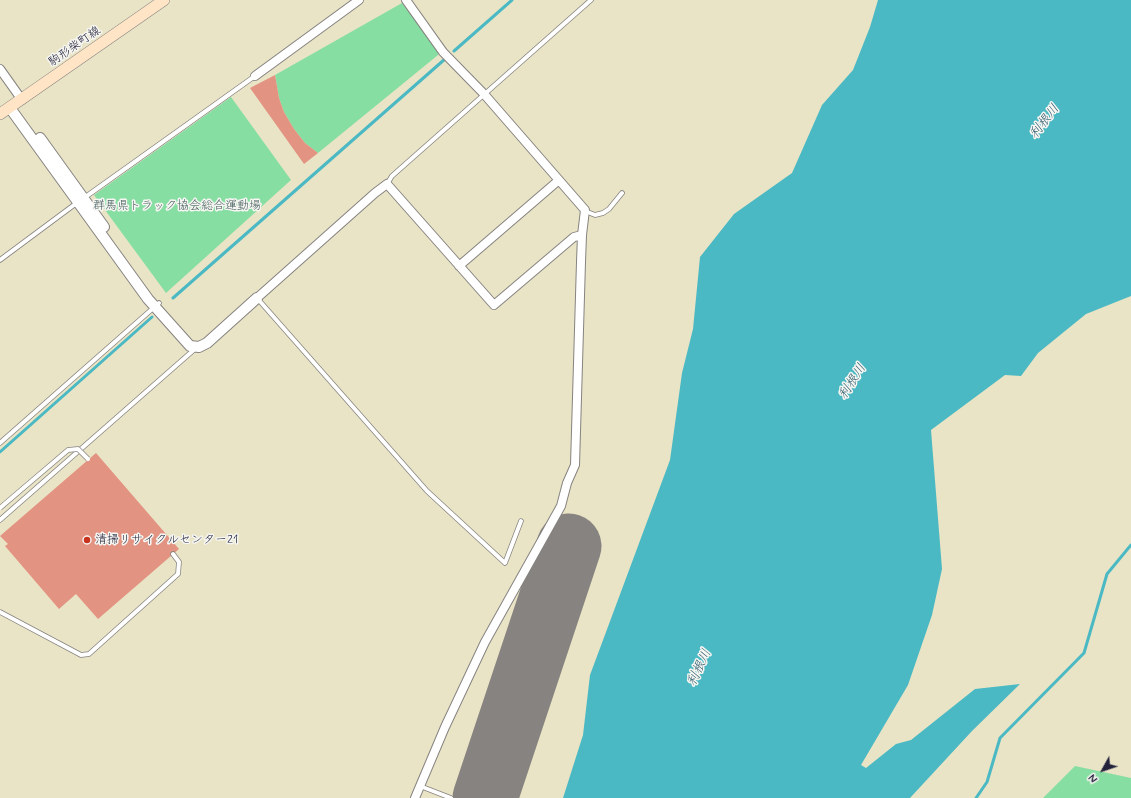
<!DOCTYPE html>
<html>
<head>
<meta charset="utf-8">
<style>
	body { margin:0 }
	#map { position:relative; width:1131px; height:798px; overflow:hidden; background:#e9e4c6; font-family:Mynerve,sans-serif }
	canvas { display:block }
	.north { position:absolute; left:1083px; top:750px; width:40px; height:40px; -webkit-text-stroke:3px #f6f6f2; paint-order:stroke; rotate:230deg; font-size:11px; font-weight:700; line-height:16px; text-align:center; color:#22223b }
	.north::after { content:''; display:block; margin:auto; width:14px; height:18px; background:#22223b; clip-path:polygon(50% 0,100% 100%,50% 72%,0 100%) }
</style>
</head>
<body>
<div id="map">
<canvas width="1131" height="798"></canvas>
<div class="north">N</div>
</div>
<script>
const context = document.querySelector('canvas').getContext('2d');
context.lineJoin = 'round';
function fill(path, color) { context.fillStyle = color; context.fill(path, 'evenodd'); }
const shape = rows => new Path2D(rows.map(r => 'M' + r).join(''));
function strokePath(path, color, width, dash) { context.strokeStyle = color; context.lineWidth = width; context.lineCap = dash ? 'butt' : 'round'; context.setLineDash(dash || []); context.stroke(path); }
function write(font, color, halo, rows, align = 'center') {
  context.font = font + ' Mynerve,"Klee One",sans-serif'; context.lineWidth = 3; context.setLineDash([]); context.textBaseline = 'middle'; context.strokeStyle = halo; context.fillStyle = color; for (const [text, x, y, turn = 0] of rows) {
    context.save(); context.translate(x, y); context.rotate((+turn || 0) * Math.PI / 180); context.textAlign = isNaN(turn) ? turn : align; if (halo) context.strokeText(text, 0, 0); context.fillText(text, 0, 0); context.restore();
  }
}
fill(shape([
	[402,3,438,50,438,55,318,153,305,143,294,129,284,112,279,98,275,75],
	[231,97,291,180,166,293,94,195],
	[1075,766,1131,778,1131,798,1043,798]
]), '#87dea3');
fill(shape([
	[878,0,1131,0,1131,296,1086,314,1038,353,1021,376,1005,375,931,430,942,569,932,615,908,685,861,765,866,768,896,744,911,740,975,689,1020,684,972,731,910,798,563,798,583,735,590,675,670,460,682,373,693,329,700,257,734,214,792,173,822,105,853,70,870,27]
]), '#4bb9c3');
strokePath(shape([
	[454,51,512,0],
	[173,298,445,59],
	[0,452,152,317],
	[976,798,987,782,1000,738,1084,653,1107,574,1131,545]
]), '#4bb9c3', 3);
strokePath(shape([
	[485,798,569,546]
]), '#868380', 65);
fill(shape([
	[275,75,279,98,284,112,294,129,305,143,318,153,304,164,250,88],
	[96,453,179,549,98,619,76,594,59,609,5,546,8,544,0,536]
]), '#e39381');
const service = shape([
	[387,184,392,176,591,0],
	[84,198,255,76],
	[585,211,595,215,603,213,609,209,622,193],
	[0,260,78,202],
	[257,298,427,491,505,563,521,521],
	[0,443,159,303],
	[0,520,196,348],
	[0,612,81,655,89,654,178,574,179,562,173,554],
	[420,786,451,798]
]);
const minor = shape([
	[406,0,443,52,484,94,585,210,582,235,581,262,575,465,567,483,561,506,485,642,445,727,415,798],
	[0,69,22,100],
	[255,76,359,0],
	[459,266,559,180],
	[257,298,375,193,387,184,494,305,574,237,582,235]
]);
const tertiary = shape([
	[10,108,148,299,190,346,199,347,207,343,257,298],
	[40,138,104,227]
]);
const secondary = shape([
	[0,114,164,0]
]);
strokePath(service, '#868380', 5.5);
strokePath(minor, '#868380', 10);
strokePath(tertiary, '#868380', 12);
strokePath(secondary, '#868380', 12);
strokePath(service, '#fff', 4);
strokePath(minor, '#fff', 8);
strokePath(tertiary, '#fff', 10);
strokePath(secondary, '#ffe4c6', 11);
const serviceBridge = shape([
	[0,508,68,450,78,449,88,459]
]);
strokePath(serviceBridge, '#868380', 5.5, []);
strokePath(serviceBridge, '#fff', 4);
for (const [x, y, r, color] of [
	[87,540,4,"#c8321e"]
]) { const dot = new Path2D(); dot.arc(x, y, r, 0, 2 * Math.PI); context.fillStyle = color; context.fill(dot); strokePath(dot, '#f6f6f2', 1.5); }
write('12px', '#22223b', '#f6f6f2', [
	["駒形柴町線",75,47,-35]
]);
write('12px', '#405a5a', '#f6f6f2', [
	["群馬県トラック協会総合運動場",177,206]
]);
write('12px', '#22223b', '#f6f6f2', [
	["清掃リサイクルセンター21",95,540]
], 'left');
write('italic 13px', '#325e71', '#f6f6f2', [
	["利根川",1045,122,-52],
	["利根川",853,382,-57],
	["利根川",700,668,-65]
]);
</script>
</body>
</html>
